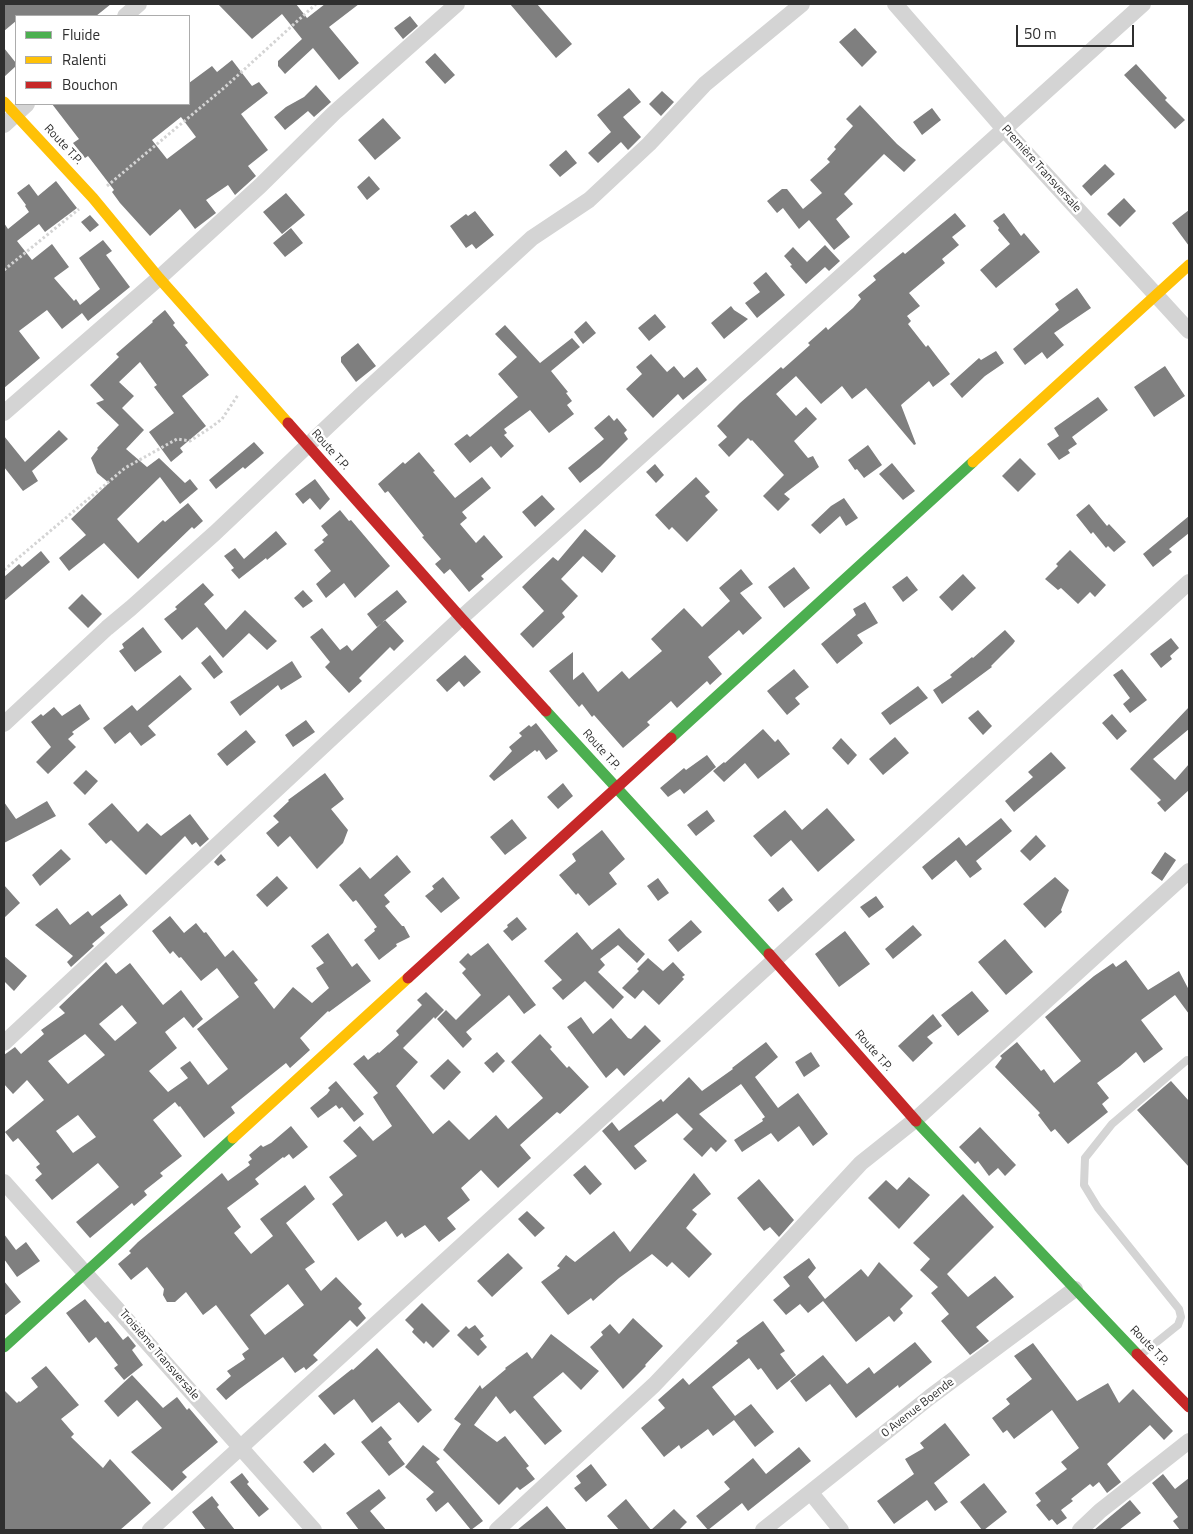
<!DOCTYPE html>
<html>
<head>
<meta charset="utf-8">
<style>
	body { margin:0 }
	#map { position:relative; width:1193px; height:1534px; overflow:hidden; background:#fff; font-family:"Titillium Web",sans-serif }
	canvas { display:block }
	.frame { position:absolute; inset:0; border:5px solid #2f2f2f; pointer-events:none }
	.legend { position:absolute; left:15px; top:15px; width:175px; height:90px; box-sizing:border-box; background:#fff; border:1px solid #acacac; margin:0; padding:6px 9px; list-style:none; font-size:15px; color:#2f2f2f }
	.legend li { display:flex; align-items:center; gap:10px; height:25px }
	.legend b { width:25px; border:1px solid #acacac }
	.scale { position:absolute; left:1016px; top:25px; width:118px; height:22px; box-sizing:border-box; border:2px solid #2f2f2f; border-top:0; padding-left:6px; font-size:15px; line-height:18px; white-space:nowrap; color:#2f2f2f; -webkit-text-stroke:4px #fff; paint-order:stroke }
</style>
</head>
<body>
<div id="map">
<canvas width="1193" height="1534"></canvas>
<div class="frame"></div>
<ul class="legend">
<li><b style="height:6px;background:#4caf50"></b>Fluide</li>
<li><b style="height:6px;background:#ffc107"></b>Ralenti</li>
<li><b style="height:6px;background:#c62828"></b>Bouchon</li>
</ul>
<div class="scale">50 m</div>
</div>
<script>
const context = document.querySelector('canvas').getContext('2d');
context.lineJoin = 'round';
function fill(path, color) { context.fillStyle = color; context.fill(path, 'evenodd'); }
const shape = rows => new Path2D(rows.map(r => 'M' + r).join(''));
function strokePath(path, color, width, dash) { context.strokeStyle = color; context.lineWidth = width; context.lineCap = dash ? 'butt' : 'round'; context.setLineDash(dash || []); context.stroke(path); }
function write(font, color, halo, rows, align = 'center') {
  context.font = font + ' "Titillium Web",sans-serif'; context.lineWidth = 5; context.setLineDash([]); context.textBaseline = 'middle'; context.strokeStyle = halo; context.fillStyle = color; for (const [text, x, y, turn = 0] of rows) {
    context.save(); context.translate(x, y); context.rotate((+turn || 0) * Math.PI / 180); context.textAlign = isNaN(turn) ? turn : align; if (halo) context.strokeText(text, 0, 0); context.fillText(text, 0, 0); context.restore();
  }
}
fill(shape([
	[4,4,111,4,96,16,16,16,16,21,4,31],
	[218,4,296,4,307,18,325,4,359,4,329,27,359,63,339,80,313,48,285,74,278,66,278,61,302,39,282,14,252,39],
	[510,4,537,4,572,44,556,58],
	[410,16,418,26,403,39,394,28],
	[855,28,877,52,862,67,839,42],
	[4,48,16,63,16,66,4,77],
	[435,53,455,75,445,84,425,62],
	[232,60,252,86,259,82,268,93,241,114,268,150,248,166,256,176,235,195,228,185,206,200,216,213,195,229,180,209,150,236,120,203,112,192,114,190,88,156,85,158,73,143,79,139,52,104,189,104,189,83,212,66,217,72],
	[181,117,196,137,167,159,152,140],
	[1136,64,1167,98,1165,100,1185,120,1175,129,1124,75],
	[316,85,331,102,314,117,308,111,285,130,274,117,286,107,304,97],
	[629,88,641,102,623,117,641,137,628,150,621,142,598,163,588,153,611,132,597,115],
	[662,91,674,102,661,116,649,104],
	[860,105,897,144,916,160,904,172,884,154,844,194,853,204,836,219,850,237,834,250,809,220,799,229,783,208,777,213,767,201,782,189,787,189,803,209,822,193,810,180,830,162,827,159,836,149,834,147,853,126,846,119],
	[932,108,941,120,922,135,913,122],
	[383,118,401,138,375,160,358,140],
	[566,150,577,163,560,177,549,165],
	[1105,164,1115,174,1091,196,1082,186],
	[369,176,380,189,367,200,357,187],
	[56,181,77,208,45,232,39,224,17,241,32,260,52,244,69,267,54,278,74,301,76,299,80,305,100,289,79,258,103,240,112,251,106,255,130,287,88,321,82,313,62,329,47,310,19,331,40,358,4,388,4,223,8,229,29,212,25,206,26,205,17,193,29,184,38,196],
	[286,193,305,215,282,234,263,212],
	[1124,198,1136,211,1120,227,1107,214],
	[1189,210,1189,246,1172,223],
	[475,211,494,235,476,249,472,244,466,248,450,226,466,214,468,216],
	[955,213,966,226,952,237,959,245,942,259,945,263,909,293,920,306,907,316,911,321,908,324,926,347,928,345,950,374,933,387,929,381,901,405,916,444,914,445,866,388,852,399,842,386,821,404,796,376,776,394,796,416,806,407,817,419,794,441,808,458,813,456,819,467,784,494,790,499,778,511,763,496,784,475,752,440,751,441,748,438,729,457,718,445,727,437,717,426,740,403,781,367,783,369,810,345,808,343,826,327,828,330,853,308,861,299,858,295,876,280,873,276,903,252,905,254],
	[1004,213,1021,236,1024,233,1040,252,996,288,980,270,1010,244,998,230,999,228,993,221],
	[90,215,99,225,90,232,81,222],
	[291,228,303,243,285,257,273,243],
	[825,245,840,261,829,271,825,267,806,284,790,266,792,265,784,256,793,247,807,262],
	[766,272,785,295,757,318,745,303,760,292,753,283],
	[1077,288,1091,308,1054,333,1064,345,1047,359,1042,352,1025,365,1013,349,1059,310,1055,304],
	[731,306,734,310,748,319,724,339,711,323],
	[165,310,175,323,173,325,188,343,185,345,209,375,182,396,206,426,180,448,183,452,171,462,149,432,174,413,154,387,157,385,140,362,119,382,134,396,122,408,144,430,126,449,147,467,159,458,185,483,190,479,198,489,180,504,160,477,117,519,138,543,163,520,165,522,188,503,203,521,194,529,192,527,138,579,104,543,69,571,59,558,86,535,71,519,109,483,97,473,91,458,98,449,97,448,119,425,96,403,104,400,90,385,119,357,116,354,153,322,152,321],
	[655,314,666,327,649,341,638,328],
	[586,321,596,333,583,344,574,332],
	[505,325,540,363,572,338,580,347,551,371,568,392,566,393,572,401,567,405,574,414,549,433,530,410,504,429,507,433,504,435,514,446,501,458,491,446,470,463,454,444,467,434,470,437,518,397,498,374,517,357,495,334],
	[358,343,376,366,356,382,341,362,341,357],
	[996,351,1004,363,985,376,962,398,950,384,979,358,981,360],
	[651,354,667,372,674,366,684,378,697,367,707,380,683,400,678,394,653,418,626,389,642,374,636,367],
	[1165,366,1185,396,1154,417,1134,387],
	[1098,397,1108,410,1072,437,1077,444,1068,450,1070,453,1059,460,1047,444,1059,436,1054,428],
	[609,415,614,421,617,418,627,430,624,433,628,439,600,467,580,483,568,468,604,439,594,428],
	[59,430,68,439,32,471,38,481,23,491,4,467,4,436,25,462],
	[254,442,264,453,245,469,243,467,216,489,209,480],
	[868,445,882,465,864,478,857,469,855,470,848,460],
	[419,452,435,471,433,472,455,498,482,477,491,488,462,512,467,518,460,524,476,543,484,535,503,557,481,576,484,579,469,592,450,569,444,574,435,564,441,559,422,537,424,536,388,491,385,493,378,484,403,462,405,464],
	[1020,458,1036,474,1018,492,1002,476],
	[892,463,915,491,903,500,879,474],
	[655,464,664,475,656,483,646,472],
	[696,477,710,492,705,496,718,510,687,542,672,527,669,530,655,515],
	[315,479,330,499,320,510,310,498,303,504,295,494],
	[542,495,555,509,535,527,522,512],
	[844,498,858,518,846,526,840,516,820,534,811,525,831,506],
	[1089,504,1107,526,1109,524,1126,542,1114,552,1108,546,1106,548,1093,532,1091,534,1076,515],
	[340,510,349,521,351,520,390,566,355,598,344,583,326,598,316,584,331,571,314,550,324,542,322,540,328,535,321,526],
	[1189,516,1189,533,1169,549,1172,552,1153,567,1143,554],
	[585,529,616,556,602,573,583,556,561,579,578,596,562,613,565,617,533,648,520,634,544,611,522,587,553,557,558,561],
	[276,531,287,544,267,560,266,558,239,579,231,570,234,568,224,556,235,548,244,559],
	[1070,550,1106,585,1095,597,1090,592,1078,604,1061,588,1058,590,1045,579,1058,566,1056,564],
	[41,551,50,562,4,601,4,577,19,564,22,567],
	[794,567,810,588,784,608,768,587],
	[741,569,753,584,740,593,762,618,743,635,739,630,708,657,722,674,710,685,707,681,677,708,671,701,647,722,650,725,623,748,594,715,592,717,582,704,579,707,549,671,573,652,573,680,583,672,598,692,622,671,629,679,662,651,651,639,684,608,702,627,730,601,719,588],
	[963,574,976,588,952,611,939,597],
	[907,576,918,590,903,602,892,587],
	[203,583,214,595,204,604,226,630,245,610,277,641,267,650,249,633,223,658,197,627,182,640,164,619,177,609,175,607],
	[303,590,313,601,303,608,294,598],
	[397,590,407,602,377,627,367,614],
	[82,594,102,614,88,628,68,608],
	[865,602,878,623,857,635,863,643,837,664,821,644,856,615,853,609],
	[385,620,404,641,394,651,390,647,359,678,362,681,349,693,325,667,330,662,310,637,322,628,340,650,347,645,352,651],
	[143,627,162,652,135,672,119,651,124,648,122,644],
	[1005,630,1015,641,1013,644,991,666,992,667,942,704,933,690,952,677,950,675,972,657,973,658],
	[1171,638,1179,648,1170,656,1172,659,1161,668,1150,654],
	[210,655,223,672,214,679,201,663],
	[465,655,481,672,464,687,459,681,447,692,436,680],
	[292,661,302,677,281,690,278,685,240,716,230,702],
	[794,669,809,687,795,698,800,704,787,715,767,691],
	[1122,669,1147,700,1130,713,1123,704,1130,698,1113,675],
	[180,675,192,689,148,726,156,735,141,746,130,732,115,744,103,728,132,705,137,711],
	[918,686,928,698,890,725,881,713],
	[80,704,90,719,72,732,74,734,68,739,76,747,48,774,36,762,51,747,31,722,41,714,43,716,54,707,62,716],
	[1189,707,1189,729,1153,759,1175,780,1189,764,1189,790,1165,812,1157,803,1161,800,1130,769],
	[978,710,992,726,983,735,968,718],
	[1112,714,1127,731,1117,740,1102,723],
	[306,720,315,732,293,747,285,735],
	[536,723,558,751,546,760,539,750,537,752,535,750,494,781,489,776,512,751,509,747,522,736,519,733,529,725,531,727],
	[763,729,775,742,778,739,790,754,758,779,745,763,724,782,713,771,724,762,725,763],
	[246,730,256,742,227,766,217,754],
	[895,737,909,753,883,775,869,759],
	[841,738,857,755,848,765,832,748],
	[1051,752,1066,768,1014,812,1005,801,1033,777,1028,772],
	[707,755,716,767,684,794,680,789,668,797,660,788,684,768,686,770],
	[86,770,98,781,85,795,73,783],
	[325,773,344,799,331,809,348,830,343,843,317,869,290,836,278,847,266,833,279,822,273,816,289,801,288,800],
	[563,783,573,796,558,809,547,797],
	[47,801,56,816,4,843,4,802,16,819],
	[112,803,138,832,147,823,161,836,190,814,209,839,200,847,196,842,192,845,185,836,146,875,111,840,106,844,88,824],
	[827,808,855,840,818,872,791,840,771,857,753,836,785,810,802,830],
	[707,810,715,821,696,836,687,825],
	[1001,818,1012,831,976,861,982,869,970,878,956,860,932,880,922,867,959,837,966,846],
	[512,819,527,838,505,855,490,837],
	[602,830,625,859,609,873,617,884,589,906,578,893,576,895,559,875,576,861,572,854],
	[1036,835,1046,846,1030,861,1020,851],
	[61,849,71,859,40,886,32,875],
	[1165,852,1176,860,1162,881,1151,873],
	[221,854,226,860,218,866,214,862],
	[397,855,411,872,384,895,390,902,385,906,402,926,404,926,410,937,396,944,397,946,379,960,364,940,375,931,374,929,377,927,356,900,353,902,339,885,360,867,370,879],
	[277,876,288,888,267,907,256,895],
	[443,877,460,898,441,913,425,896,434,889,432,886],
	[1055,877,1069,890,1061,910,1062,912,1045,928,1023,904],
	[658,878,669,893,658,901,647,886],
	[4,885,20,903,4,918],
	[783,887,793,900,778,912,768,900],
	[120,894,128,905,100,927,105,933,92,944,94,946,71,967,67,962,73,956,35,925,57,908,70,925,88,911,92,916],
	[876,896,884,907,869,918,860,907],
	[170,916,184,933,196,923,204,933,206,932,225,957,233,950,258,980,254,983,274,1009,293,987,312,1003,329,988,316,968,324,963,311,946,328,933,352,967,357,963,371,981,329,1012,328,1011,300,1038,310,1050,290,1068,286,1063,231,1107,235,1113,204,1138,180,1106,179,1107,175,1102,153,1120,182,1156,160,1173,163,1176,144,1191,147,1195,134,1206,132,1203,90,1238,76,1222,119,1187,98,1163,52,1200,35,1180,42,1174,36,1167,40,1164,18,1138,13,1142,5,1132,44,1100,27,1080,13,1094,4,1084,4,1055,15,1047,21,1054,44,1034,41,1030,65,1013,59,1007,106,962,116,974,130,963,163,1005,181,990,203,1019,193,1028,184,1017,165,1032,177,1048,149,1071,168,1092,188,1078,180,1068,190,1061,208,1085,228,1069,197,1029,239,997,217,968,201,981,181,957,179,958,173,951,170,954,152,931],
	[122,1005,137,1023,115,1041,99,1024],
	[85,1034,105,1055,68,1084,48,1061],
	[78,1115,96,1137,73,1153,56,1131],
	[517,917,527,929,512,941,503,931,508,927,507,925],
	[691,920,702,932,678,952,668,940],
	[913,925,922,935,893,959,885,949],
	[619,928,626,936,645,954,637,963,618,945,600,959,605,965,598,972,624,997,613,1009,585,981,563,1000,552,988,562,980,544,961,577,932,592,950],
	[845,931,870,964,839,987,815,954],
	[1005,939,1033,972,1006,995,978,962],
	[488,943,536,1005,524,1014,509,995,466,1032,472,1039,463,1048,437,1019,446,1010,456,1020,481,995,462,973,466,969,459,962,468,953,471,956],
	[4,956,27,976,14,991,4,981],
	[648,958,663,971,673,962,685,975,682,977,684,979,659,1005,643,990,635,999,622,988,639,971,637,969],
	[1126,960,1148,990,1179,971,1189,990,1189,1014,1175,995,1141,1020,1163,1049,1144,1063,1136,1052,1120,1066,1097,1083,1109,1098,1102,1104,1108,1112,1068,1144,1055,1129,1051,1132,1038,1115,1040,1113,995,1067,1002,1058,1000,1056,1017,1042,1041,1071,1044,1069,1054,1083,1081,1061,1045,1017,1094,976,1113,963,1116,967],
	[972,991,989,1011,958,1036,941,1015],
	[426,992,444,1010,435,1019,434,1017,403,1048,418,1062,396,1086,433,1134,449,1120,469,1140,496,1115,508,1129,543,1098,511,1062,540,1034,552,1047,550,1049,567,1068,569,1066,589,1087,560,1114,557,1112,520,1145,531,1158,498,1188,481,1170,461,1188,470,1200,447,1218,456,1229,439,1242,425,1225,405,1238,402,1233,397,1237,386,1221,358,1241,332,1204,343,1195,329,1177,357,1156,343,1141,360,1126,373,1141,392,1126,373,1097,378,1093,353,1064,364,1055,368,1060,378,1052,379,1053,399,1035,396,1031,422,1005,417,1000],
	[933,1014,942,1026,927,1037,933,1043,913,1062,898,1046],
	[581,1017,593,1034,611,1018,628,1038,631,1039,645,1025,661,1041,624,1076,617,1068,606,1078,567,1027],
	[766,1042,778,1057,755,1077,778,1108,798,1093,828,1134,813,1146,799,1126,778,1142,771,1133,742,1152,734,1140,763,1121,762,1119,765,1117,741,1084,699,1114,727,1141,716,1152,711,1147,702,1157,683,1139,693,1129,677,1113,634,1146,647,1161,635,1170,602,1131,612,1122,619,1131,661,1099,663,1102,689,1077,702,1091,733,1069,732,1068],
	[497,1052,505,1061,493,1073,484,1063],
	[811,1052,820,1066,804,1077,795,1062],
	[448,1059,461,1072,444,1090,430,1076],
	[336,1081,364,1114,354,1122,342,1107,339,1109,336,1105,318,1118,310,1108,327,1094,330,1090,328,1088],
	[1171,1081,1189,1101,1189,1167,1137,1110],
	[291,1126,308,1147,293,1159,289,1154,284,1158,283,1157,255,1179,259,1184,227,1208,241,1227,234,1233,251,1254,273,1236,260,1219,305,1185,315,1199,286,1223,315,1262,305,1269,321,1291,336,1277,362,1304,358,1308,366,1318,357,1327,350,1320,313,1355,318,1360,306,1370,304,1367,295,1373,283,1357,238,1390,226,1400,216,1389,231,1376,227,1371,245,1359,242,1354,249,1349,216,1305,203,1315,186,1292,175,1302,167,1302,163,1295,164,1289,147,1267,131,1280,118,1264,131,1253,129,1251,138,1242,222,1173,228,1181,250,1165,248,1162,252,1159,249,1155,261,1145,263,1147,271,1143],
	[288,1284,304,1305,265,1335,250,1315],
	[980,1127,1016,1165,1005,1176,998,1168,989,1176,978,1161,975,1164,959,1147],
	[585,1165,602,1184,590,1195,573,1175],
	[694,1173,711,1194,692,1210,697,1214,686,1228,712,1254,689,1278,672,1262,667,1267,652,1254,619,1278,593,1301,591,1298,568,1315,541,1282,560,1268,557,1266,566,1255,575,1262,614,1231,630,1252],
	[909,1177,930,1195,899,1229,868,1198,886,1180,897,1190],
	[759,1179,794,1220,779,1237,770,1227,764,1231,737,1198],
	[963,1194,994,1227,947,1274,968,1297,995,1276,1014,1297,976,1327,989,1341,970,1355,941,1321,949,1314,931,1293,938,1287,920,1270,930,1259,913,1243],
	[527,1211,545,1228,535,1237,518,1219],
	[4,1234,16,1250,26,1242,40,1261,17,1277,4,1259],
	[508,1253,523,1268,492,1297,477,1281],
	[809,1258,816,1268,808,1277,825,1299,861,1269,868,1277,879,1262,913,1296,900,1309,903,1313,894,1322,889,1316,856,1342,823,1301,808,1313,800,1304,786,1315,773,1300,790,1286,783,1277],
	[4,1281,21,1302,4,1316],
	[85,1299,105,1323,108,1321,123,1340,128,1336,136,1346,132,1350,143,1365,124,1380,114,1368,118,1365,96,1337,89,1343,66,1313],
	[422,1303,450,1331,433,1348,426,1341,424,1344,412,1332,414,1329,405,1320],
	[633,1318,663,1346,645,1365,646,1366,623,1389,590,1347,603,1335,601,1332,610,1324,619,1334],
	[763,1321,785,1351,780,1354,796,1375,777,1390,761,1368,758,1370,749,1358,712,1387,735,1416,751,1404,774,1432,755,1447,734,1420,713,1436,708,1429,681,1449,679,1445,664,1457,641,1428,665,1408,658,1400,683,1378,689,1385,738,1343,736,1341],
	[475,1325,484,1336,480,1339,487,1347,478,1356,457,1335,466,1326,469,1329],
	[551,1334,599,1371,581,1390,563,1372,533,1397,562,1431,545,1445,515,1410,510,1414,496,1396,474,1425,497,1442,505,1436,529,1466,526,1468,535,1479,520,1490,517,1487,499,1505,443,1450,461,1424,454,1419,480,1385,482,1389,506,1369,505,1368,527,1352,532,1359],
	[915,1342,932,1362,899,1388,898,1385,856,1418,830,1384,806,1402,790,1381,823,1355,847,1384,869,1367,874,1374],
	[1033,1343,1077,1401,1108,1383,1119,1403,1133,1389,1173,1431,1164,1440,1150,1425,1107,1464,1121,1482,1107,1493,1099,1482,1093,1487,1090,1484,1071,1499,1073,1501,1061,1510,1067,1518,1057,1525,1052,1519,1049,1521,1036,1505,1041,1501,1035,1493,1067,1469,1061,1462,1079,1448,1052,1410,1014,1439,1007,1430,1003,1433,992,1418,1010,1404,1006,1399,1032,1379,1014,1356],
	[377,1348,432,1410,418,1423,399,1402,372,1423,354,1399,334,1415,318,1396,352,1369,353,1370],
	[46,1366,79,1405,61,1419,74,1434,71,1437,103,1468,110,1459,151,1503,120,1530,4,1530,4,1390,17,1403,19,1401,20,1402,38,1387,31,1378],
	[132,1375,163,1408,177,1397,187,1410,189,1408,218,1442,182,1472,187,1477,172,1491,131,1452,162,1428,137,1400,118,1417,104,1401],
	[945,1423,970,1455,934,1483,948,1502,935,1511,927,1500,894,1524,877,1501,914,1474,905,1459,924,1448,920,1443],
	[381,1426,392,1439,388,1442,405,1464,389,1476,361,1442],
	[325,1443,335,1454,313,1473,303,1462],
	[423,1445,440,1459,436,1462,483,1521,471,1530,448,1502,436,1512,426,1499,434,1492,405,1467],
	[799,1447,811,1461,748,1511,742,1503,708,1530,696,1516,730,1489,724,1482,753,1458,766,1474],
	[591,1464,607,1485,586,1502,574,1488,581,1483,576,1476],
	[242,1473,249,1482,247,1484,269,1509,259,1517,230,1482],
	[1163,1474,1175,1489,1189,1478,1189,1530,1180,1530,1173,1521,1178,1517,1152,1483],
	[984,1483,1007,1512,984,1530,982,1530,960,1502],
	[379,1489,386,1498,370,1511,386,1530,359,1530,346,1513],
	[212,1496,219,1505,217,1507,235,1530,206,1530,192,1512],
	[626,1499,651,1530,674,1509,687,1522,679,1530,619,1530,607,1516],
	[1130,1500,1141,1513,1119,1530,1094,1530],
	[547,1506,567,1530,517,1530]
]), '#7f7f7f');
strokePath(shape([
	[107,186,225,87,316,4],
	[4,270,79,209],
	[4,570,125,468,177,439,190,441,210,428,222,419,238,395]
]), '#d4d4d4', 3, [2.5, 2.5]);
strokePath(shape([
	[1142,1354,1178,1325,1181,1317,1179,1309,1098,1208,1084,1185,1085,1158,1112,1124,1187,1060,1189,1061]
]), '#d4d4d4', 8);
strokePath(shape([
	[895,4,1004,129,1189,331],
	[125,16,139,4],
	[4,125,27,104],
	[4,413,159,278,260,186,334,113,457,4],
	[4,724,107,628,131,608,215,533,361,395,532,238,589,200,649,144,705,84,802,4],
	[4,1043,461,618,1143,4],
	[4,1182,314,1530],
	[811,1493,841,1530],
	[150,1530,1189,582],
	[497,1530,654,1385,714,1322,861,1163,915,1120,1189,871],
	[763,1530,930,1397,1075,1289],
	[1080,1530,1100,1511,1189,1441]
]), '#d4d4d4', 16);
strokePath(shape([
	[546,711,769,954],
	[671,738,973,462],
	[916,1121,1137,1354],
	[4,1347,233,1138]
]), '#4caf50', 11);
strokePath(shape([
	[4,102,93,198,159,278,288,423],
	[973,462,1189,265],
	[233,1138,408,978]
]), '#ffc107', 11);
strokePath(shape([
	[288,423,461,618,546,711],
	[769,954,916,1121],
	[408,978,671,738],
	[1137,1354,1189,1407]
]), '#c62828', 11);
write('12px', '#2f2f2f', '#fff', [
	["Route T.P.",63,145,47],
	["Première Transversale",1041,169,48],
	["Route T.P.",330,450,48],
	["Route T.P.",601,750,48],
	["Route T.P.",873,1051,49],
	["Route T.P.",1149,1346,46],
	["Troisième Transversale",159,1355,49],
	["0 Avenue Boende",918,1408,-38]
]);
</script>
</body>
</html>
